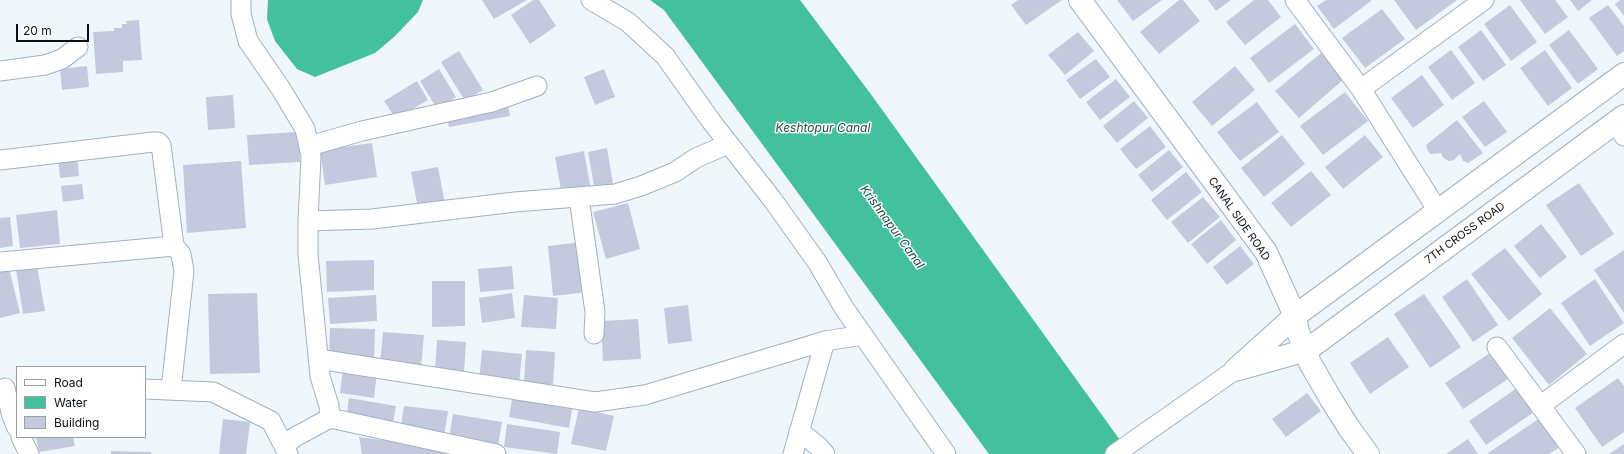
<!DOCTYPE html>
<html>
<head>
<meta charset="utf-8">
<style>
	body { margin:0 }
	#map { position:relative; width:1624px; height:454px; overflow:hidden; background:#eff7fd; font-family:Inter,sans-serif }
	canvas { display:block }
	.legend { position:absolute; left:16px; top:366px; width:130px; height:72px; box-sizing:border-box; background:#fff; border:1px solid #9d9fa1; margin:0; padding:5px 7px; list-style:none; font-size:12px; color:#0a1015 }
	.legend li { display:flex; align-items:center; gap:8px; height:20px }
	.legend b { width:20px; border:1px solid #9d9fa1 }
	.scale { position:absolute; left:16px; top:24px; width:73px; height:18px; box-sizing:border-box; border:2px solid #0a1015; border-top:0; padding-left:5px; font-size:12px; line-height:14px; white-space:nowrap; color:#0a1015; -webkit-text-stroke:3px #fff; paint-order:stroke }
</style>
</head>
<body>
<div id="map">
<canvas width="1624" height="454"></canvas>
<ul class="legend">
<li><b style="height:5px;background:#fff"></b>Road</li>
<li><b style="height:11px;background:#43c09e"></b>Water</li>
<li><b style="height:11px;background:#c4c9de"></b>Building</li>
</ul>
<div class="scale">20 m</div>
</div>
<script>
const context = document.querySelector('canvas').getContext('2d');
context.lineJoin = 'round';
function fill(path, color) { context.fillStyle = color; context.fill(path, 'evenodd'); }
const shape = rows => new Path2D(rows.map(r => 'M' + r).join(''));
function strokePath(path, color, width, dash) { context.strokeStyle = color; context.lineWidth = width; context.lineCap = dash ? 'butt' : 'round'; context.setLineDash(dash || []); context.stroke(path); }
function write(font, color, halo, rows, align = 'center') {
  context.font = font + ' Inter,sans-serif'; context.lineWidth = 3; context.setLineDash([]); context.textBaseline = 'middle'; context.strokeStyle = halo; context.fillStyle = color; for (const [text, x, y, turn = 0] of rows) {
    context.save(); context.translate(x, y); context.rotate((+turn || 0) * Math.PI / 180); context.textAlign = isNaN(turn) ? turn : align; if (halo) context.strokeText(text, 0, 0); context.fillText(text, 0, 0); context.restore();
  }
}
fill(shape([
	[268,0,423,0,418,12,394,37,375,53,315,77,297,69,275,41,267,19],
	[650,0,800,0,870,93,1130,454,989,454,664,10]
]), '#43c09e');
fill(shape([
	[482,0,527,0,494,19],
	[533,0,539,0,556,26,530,44,511,15],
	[1018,0,1062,0,1026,25,1011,5],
	[1117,0,1162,0,1133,21],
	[1179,0,1183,0,1200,21,1159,54,1140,32],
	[1208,0,1231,0,1216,11],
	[1254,0,1268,0,1281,17,1245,45,1226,22],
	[1326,0,1371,0,1371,1,1334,29,1317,6],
	[1394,0,1457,0,1416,30],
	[1520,0,1555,0,1568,17,1545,34],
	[1570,0,1592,0,1578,11],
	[1620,0,1624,0,1624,16,1615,4],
	[1510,5,1537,42,1511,61,1484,24],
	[1608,5,1624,26,1624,51,1617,56,1589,18],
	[1382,9,1405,39,1365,68,1342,38],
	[139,20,142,60,123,61,123,72,96,74,93,32,114,31,114,28,122,28,122,24,127,24,126,21],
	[1295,24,1314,49,1269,83,1250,58],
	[1481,30,1506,65,1483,81,1458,47],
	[1569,30,1598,69,1578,84,1549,45],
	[1078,32,1094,51,1065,75,1048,55],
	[1451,50,1475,83,1452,100,1428,67],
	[1545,50,1572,88,1548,106,1520,68],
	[459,51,483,90,465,101,441,62],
	[1321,53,1344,79,1299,118,1275,91],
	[1096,59,1110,77,1080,99,1066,80],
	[87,66,89,87,62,90,60,69],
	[1235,66,1255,90,1212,126,1192,102],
	[439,69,456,97,437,109,420,81],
	[604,69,615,97,595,105,584,77],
	[1422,75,1444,105,1413,128,1391,98],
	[1116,79,1130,97,1100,120,1086,102],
	[417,81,428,100,396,119,384,101],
	[1345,92,1368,121,1323,155,1300,126],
	[233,95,235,128,208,130,206,97],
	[507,101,510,116,449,127,446,112],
	[1134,101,1148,118,1117,143,1103,126],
	[1484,101,1507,132,1485,147,1462,117],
	[1257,102,1279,132,1240,161,1217,132],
	[1457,120,1483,153,1468,163,1463,161,1460,154,1454,160,1449,161,1443,158,1441,153,1430,154,1427,149,1426,145],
	[1150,126,1166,147,1136,169,1120,149],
	[299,132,300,162,249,165,247,135],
	[1282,135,1305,164,1264,197,1241,168],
	[1365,135,1383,157,1343,189,1325,167],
	[372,143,377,177,325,185,320,150],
	[607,148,614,189,595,192,588,152],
	[1169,150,1183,167,1152,192,1138,175],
	[584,151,591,190,562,195,555,157],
	[77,154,79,176,60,178,58,157],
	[241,161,246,228,187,233,183,165],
	[438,167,445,204,418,208,411,172],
	[1311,171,1331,195,1291,227,1271,203],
	[1186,172,1202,192,1167,220,1151,200],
	[1579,183,1614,234,1581,256,1546,205],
	[82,184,84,199,63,202,61,186],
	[1203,197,1220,217,1188,243,1171,222],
	[628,203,640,249,606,259,593,212],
	[57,210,60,244,20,248,16,215],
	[10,217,13,246,0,248,0,218],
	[1221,220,1236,240,1207,264,1191,244],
	[1541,224,1567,257,1540,278,1514,246],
	[583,242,588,292,553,296,548,246],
	[1240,246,1254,264,1227,285,1213,267],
	[1505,248,1542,294,1509,321,1471,274],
	[1624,250,1624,313,1594,270],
	[36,260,45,311,23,314,15,263],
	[374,260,374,290,327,292,326,261],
	[8,264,20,313,0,318,0,266],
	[512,266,514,289,480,292,478,269],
	[1467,279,1498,325,1473,342,1442,297],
	[1595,279,1624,323,1590,346,1561,303],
	[432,281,465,281,465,326,432,327],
	[257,293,260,373,210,374,208,294],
	[512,293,515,318,482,323,479,298],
	[1424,294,1461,347,1430,368,1394,314],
	[376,295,377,321,330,324,328,298],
	[524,295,558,298,556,329,521,327],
	[688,305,692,341,668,344,664,308],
	[1550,308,1587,354,1549,385,1512,338],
	[638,319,641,359,603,361,601,321],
	[330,328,375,329,374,359,329,358],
	[383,332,424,335,421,368,380,365],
	[1388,337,1409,367,1370,394,1350,363],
	[437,340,466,342,464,373,435,371],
	[482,350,522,354,519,385,479,382],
	[526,350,555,352,553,385,524,383],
	[1493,351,1511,377,1463,409,1445,383],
	[343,368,377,372,374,398,340,393],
	[1618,378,1624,386,1624,432,1602,447,1575,408],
	[1520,386,1537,410,1486,445,1469,421],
	[513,393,573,404,569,428,509,417],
	[1307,393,1321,411,1286,437,1272,419],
	[349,398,396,406,392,428,346,420],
	[404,406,448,411,444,437,400,431],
	[579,408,614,416,606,451,571,444],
	[453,414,502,422,498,446,449,438],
	[1540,418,1560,447,1549,454,1489,454,1488,453],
	[223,419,250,422,246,454,219,454],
	[507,424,560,432,557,454,504,447],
	[36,437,73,437,75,446,39,452],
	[359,437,448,449,447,454,362,454],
	[1468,439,1478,454,1446,454],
	[1624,444,1624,454,1609,454],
	[111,451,151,452,151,454,111,454]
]), '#c4c9de');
const street = shape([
	[241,0,241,14,248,41,281,89,305,129,311,156,308,221,308,254,320,376,329,406,330,418,295,437,284,446],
	[591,0,628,22,665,56,711,121,772,199,817,262,844,308,946,454],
	[1295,0,1361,89,1438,211],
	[0,71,45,65,62,59,78,47],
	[1361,89,1484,0],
	[1615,123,1624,136],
	[309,146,362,131,492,102,537,86],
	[0,160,153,142,158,142,161,145,174,246,181,254,184,271,171,390],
	[579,197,595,312,594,334],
	[308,221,372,219,515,202,615,194,641,186,675,172,696,158,728,144],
	[0,262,174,246],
	[1497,347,1576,454],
	[318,359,595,402,645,395,825,341,863,335],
	[5,388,12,416,17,428],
	[145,389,213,392,271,421,288,454],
	[1540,406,1624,344],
	[330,418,496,454],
	[799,431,818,446,825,454],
	[21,437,29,454],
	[793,454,825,341],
	[1115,454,1235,370]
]);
const secondary = shape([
	[1080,0,1266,252,1295,316,1298,332,1310,363,1332,401,1349,428,1368,454],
	[1239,369,1307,350,1624,116],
	[1235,370,1295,316,1624,74]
]);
strokePath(street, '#9fb2c0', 21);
strokePath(secondary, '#9fb2c0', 24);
strokePath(street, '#fff', 19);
strokePath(secondary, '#fff', 22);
write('11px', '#0a1015', '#fff', [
	["CANAL SIDE ROAD",1239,219,55],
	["7TH CROSS ROAD",1465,233,-36]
]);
write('italic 12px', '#184c3d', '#fff', [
	["Keshtopur Canal",823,128],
	["Krishnapur Canal",892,227,54]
]);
</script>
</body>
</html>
